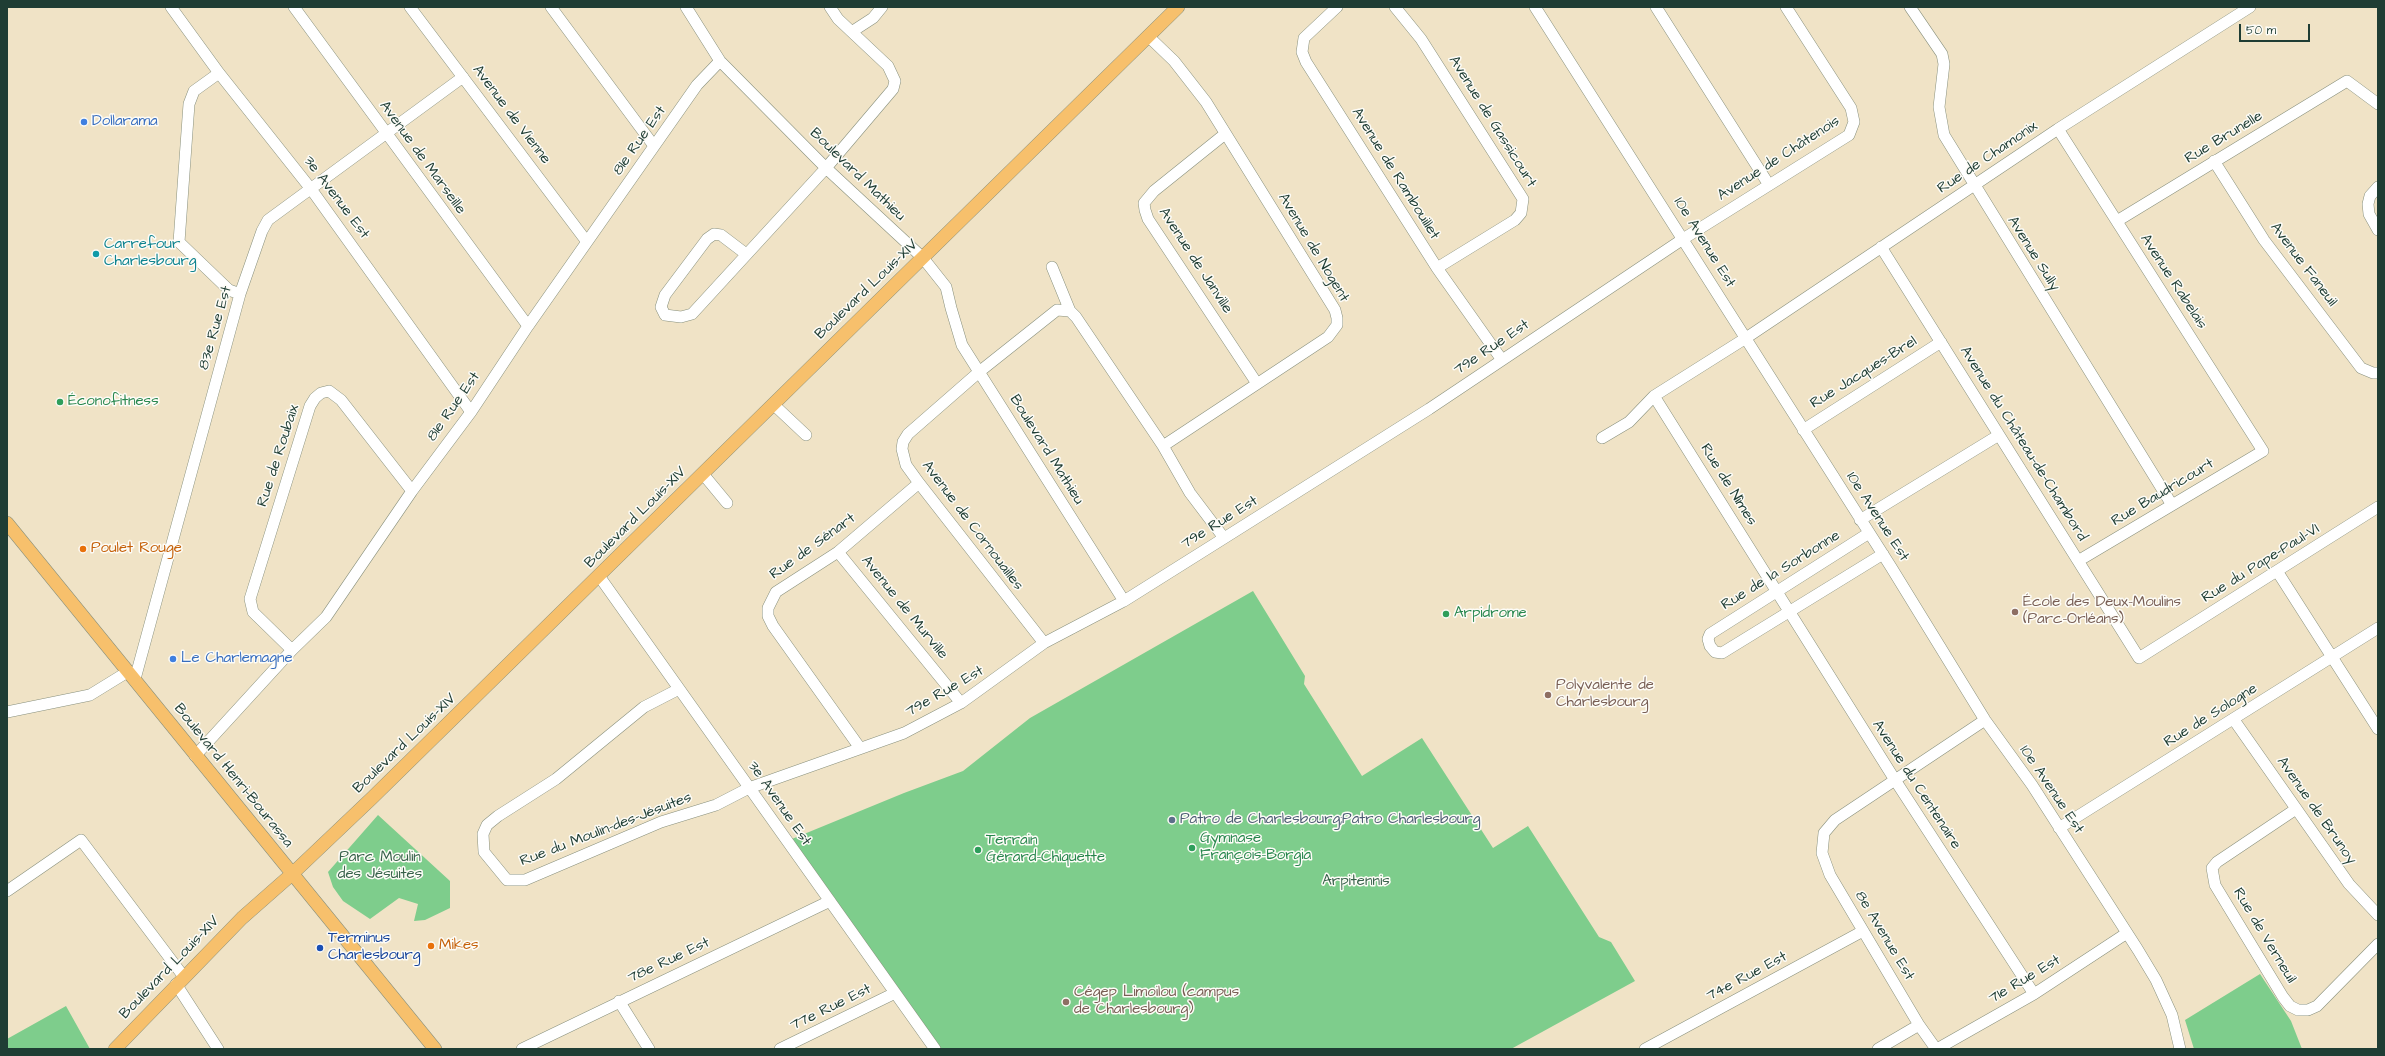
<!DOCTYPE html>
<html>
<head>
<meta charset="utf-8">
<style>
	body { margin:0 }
	#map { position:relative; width:2385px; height:1056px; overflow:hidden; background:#f0e3c6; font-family:"Architects Daughter",sans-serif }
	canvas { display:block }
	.frame { position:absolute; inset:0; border:8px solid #1f3d34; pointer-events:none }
	.scale { position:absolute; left:2239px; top:24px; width:71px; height:18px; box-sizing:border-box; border:2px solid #1f3d34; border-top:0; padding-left:5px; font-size:12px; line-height:14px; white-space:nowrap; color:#1f3d34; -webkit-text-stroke:3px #fdfcf7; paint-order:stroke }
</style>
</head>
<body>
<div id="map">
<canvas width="2385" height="1056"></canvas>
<div class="frame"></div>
<div class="scale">50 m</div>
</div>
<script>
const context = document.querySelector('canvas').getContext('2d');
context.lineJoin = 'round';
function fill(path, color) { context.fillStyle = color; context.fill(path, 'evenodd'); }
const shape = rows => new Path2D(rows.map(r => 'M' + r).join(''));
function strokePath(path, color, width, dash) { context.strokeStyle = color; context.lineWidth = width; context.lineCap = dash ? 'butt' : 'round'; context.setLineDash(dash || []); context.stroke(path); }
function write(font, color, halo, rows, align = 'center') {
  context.font = font + ' "Architects Daughter",sans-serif'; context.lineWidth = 3; context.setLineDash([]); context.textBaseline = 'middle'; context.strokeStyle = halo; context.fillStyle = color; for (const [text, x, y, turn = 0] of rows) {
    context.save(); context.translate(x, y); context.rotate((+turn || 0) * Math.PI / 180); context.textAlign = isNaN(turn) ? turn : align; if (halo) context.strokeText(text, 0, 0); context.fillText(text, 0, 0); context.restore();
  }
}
fill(shape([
	[1253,591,1305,676,1304,684,1362,776,1422,738,1493,848,1528,826,1599,937,1611,942,1635,981,1511,1049,935,1049,787,841,904,793,963,771,1030,718],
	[378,815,450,881,450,908,425,920,414,921,418,904,399,898,370,919,343,901,333,887,328,872],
	[2260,974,2291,1021,2302,1049,2194,1049,2185,1020],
	[66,1006,90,1049,7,1049,7,1039]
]), '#7ecd8c');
const minor = shape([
	[171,7,219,73,311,189,471,412],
	[294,7,528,326],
	[410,7,587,242],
	[551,7,654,146],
	[686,7,720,61,826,168,923,258,946,287,951,308,962,345,1124,601],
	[1337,7,1304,38,1302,52,1306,62,1437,268,1502,360],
	[1395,7,1421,39,1523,199,1521,213,1515,220,1437,268],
	[1535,7,1891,567,1985,720,2032,785,2138,950,2156,980,2172,1015,2180,1049],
	[1656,7,1769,185],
	[1910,7,1942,54,1944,64,1939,107,1944,135,2172,505],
	[853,31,873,18,882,7],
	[1149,37,1174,61,1206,102,1335,310,1337,318,1337,325,1328,337,1163,446],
	[219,73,194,91,189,104,179,242,229,290,240,294],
	[2058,129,2263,451,2078,561],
	[1225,134,1154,191,1144,203,1145,210,1148,219,1256,382],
	[2214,161,2264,240,2361,368,2373,373,2378,373],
	[2378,187,2370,196,2368,204,2369,214,2378,230],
	[2117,221,2347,81,2378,104],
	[1881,247,2139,658,2378,507],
	[746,254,721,235,714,234,707,239,665,295,661,307,665,315,681,317,692,314,826,168,893,89,895,81,888,66,838,19,830,7],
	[1052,267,1070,311],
	[1654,396,1895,780,2034,994],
	[773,404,806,435],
	[1803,430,1941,342],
	[1602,438,1629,422,1654,396,1746,338,2058,129,2250,7],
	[703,474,727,503],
	[1860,520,1999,435],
	[1869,533,1710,634,1708,639,1710,646,1715,652,1722,653,1883,554],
	[838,552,961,703],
	[2277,571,2378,729],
	[599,576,935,1049],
	[1044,643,919,483,906,465,902,449,903,442,908,434,979,372,1057,310,1070,311,1076,317,1163,446,1190,493,1224,538],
	[292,650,253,612,250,599,310,406,315,398,321,393,329,391,341,400,412,491],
	[135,679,240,294,262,231,268,220,463,77],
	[679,689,644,707,556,779,498,816,487,825,483,834,484,852,507,880,525,880,661,822,716,805,749,788,904,733,961,703,1044,643,1124,601,1229,535,1429,409,1683,239,1849,135,1854,122,1851,108,1786,7],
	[7,712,90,695,129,671],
	[2234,720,2349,884,2378,915],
	[860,748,773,626,768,616,768,608,776,592,838,552,919,483],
	[195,756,292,650,326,617,412,491,471,412,528,326,697,85,720,61],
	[2296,809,2217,862,2212,868,2215,885,2283,997,2290,1006,2298,1010,2308,1010,2317,1006,2378,944],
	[2059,828,2378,628],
	[7,891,81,840,184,977],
	[176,984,218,1049],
	[619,1001,649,1049],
	[522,1049,830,901],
	[780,1049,895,993],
	[1645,1049,1863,931],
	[1878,1049,1919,1025],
	[1936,1049,1919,1025,1830,875,1822,853,1824,833,1835,820,1985,720],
	[1937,1049,2034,994,2127,933]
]);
const major = shape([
	[7,523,435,1049],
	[115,1049,242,918,292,874,372,798,1178,7]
]);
strokePath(minor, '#88907d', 12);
strokePath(major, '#88907d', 14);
strokePath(minor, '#fff', 11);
strokePath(major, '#f7c06c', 13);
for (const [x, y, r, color] of [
	[84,122,4,"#3f7fe0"],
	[96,254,4,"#0f9aa8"],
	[60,402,4,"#2e9e5b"],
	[83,549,4,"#e8710a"],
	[2015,612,4,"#8d6e63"],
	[1446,614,4,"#2e9e5b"],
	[173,659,4,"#3f7fe0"],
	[1548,695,4,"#8d6e63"],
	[1172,820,4,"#5c6f8a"],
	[1192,848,4,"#2e9e5b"],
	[978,850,4,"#2e9e5b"],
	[431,946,4,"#e8710a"],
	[320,948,4,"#1a4fb4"],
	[1066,1002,4,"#8d6e63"]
]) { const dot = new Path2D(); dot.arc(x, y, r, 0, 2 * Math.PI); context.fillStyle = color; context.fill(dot); strokePath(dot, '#fdfcf7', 1.5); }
write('15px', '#1f3d34', '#fdfcf7', [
	["Avenue de Vienne",511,115,53],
	["Avenue de Gassicourt",1492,122,58],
	["Rue Brunelle",2224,138,-31],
	["81e Rue Est",640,141,-55],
	["Avenue de Marseille",422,158,54],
	["Rue de Chamonix",1988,158,-34],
	["Avenue de Châtenois",1779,159,-33],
	["Avenue de Rambouillet",1395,174,58],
	["Boulevard Mathieu",857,175,44],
	["3e Avenue Est",336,198,53],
	["10e Avenue Est",1704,243,58],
	["Avenue de Nogent",1313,248,59],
	["Avenue Sully",2033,254,58],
	["Avenue de Janville",1195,261,57],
	["Avenue Faneuil",2303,265,53],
	["Avenue Rabelais",2173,282,57],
	["Boulevard Louis-XIV",867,290,-44],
	["83e Rue Est",216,328,-74],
	["79e Rue Est",1492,348,-34],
	["Rue Jacques-Brel",1864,373,-32],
	["81e Rue Est",454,407,-55],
	["Avenue du Château-de-Chambord",2023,444,58],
	["Boulevard Mathieu",1046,450,58],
	["Rue de Roubaix",279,456,-72],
	["Rue de Nîmes",1728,485,58],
	["Rue Baudricourt",2163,493,-31],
	["10e Avenue Est",1877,517,57],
	["Boulevard Louis-XIV",636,518,-45],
	["79e Rue Est",1220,523,-32],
	["Avenue de Cornouailles",972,526,53],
	["Rue de Sénart",813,547,-36],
	["Rue du Pape-Paul-VI",2261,564,-32],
	["Rue de la Sorbonne",1781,571,-32],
	["Avenue de Murville",904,608,51],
	["79e Rue Est",945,692,-30],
	["Rue de Sologne",2211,716,-32],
	["Boulevard Louis-XIV",405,744,-44],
	["Boulevard Henri-Bourassa",233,776,51],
	["Avenue du Centenaire",1916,785,57],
	["10e Avenue Est",2051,790,56],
	["3e Avenue Est",779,804,55],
	["Avenue de Brunoy",2316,811,55],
	["Rue du Moulin-des-Jésuites",606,830,-21],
	["8e Avenue Est",1884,936,59],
	["Rue de Verneuil",2264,936,59],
	["78e Rue Est",669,961,-25],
	["Boulevard Louis-XIV",170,968,-46],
	["74e Rue Est",1747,977,-28],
	["71e Rue Est",2025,980,-31],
	["77e Rue Est",831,1008,-26]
]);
write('15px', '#366cbe', '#fdfcf7', [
	["Dollarama",92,122],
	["Le Charlemagne",181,659]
], 'left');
write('15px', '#0d838f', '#fdfcf7', [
	["Carrefour",104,245],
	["Charlesbourg",104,262]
], 'left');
write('15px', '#27864d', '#fdfcf7', [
	["Éconofitness",68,402],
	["Arpidrome",1454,614],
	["Gymnase",1200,839],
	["François-Borgia",1200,856],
	["Terrain",986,841],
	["Gérard-Chiquette",986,858]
], 'left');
write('15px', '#c56008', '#fdfcf7', [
	["Poulet Rouge",91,549],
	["Mikes",439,946]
], 'left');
write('15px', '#785e54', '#fdfcf7', [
	["École des Deux-Moulins",2023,603],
	["(Parc-Orléans)",2023,620],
	["Polyvalente de",1556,686],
	["Charlesbourg",1556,703],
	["Cégep Limoilou (campus",1074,993],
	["de Charlesbourg)",1074,1010]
], 'left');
write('15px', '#4e5e75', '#fdfcf7', [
	["Patro de Charlesbourg;Patro Charlesbourg",1180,820]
], 'left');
write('15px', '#37614a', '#fdfcf7', [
	["Parc Moulin",380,858],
	["des Jésuites",380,875],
	["Arpitennis",1356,882]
]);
write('15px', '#164399', '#fdfcf7', [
	["Terminus",328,939],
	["Charlesbourg",328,956]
], 'left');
</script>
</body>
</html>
